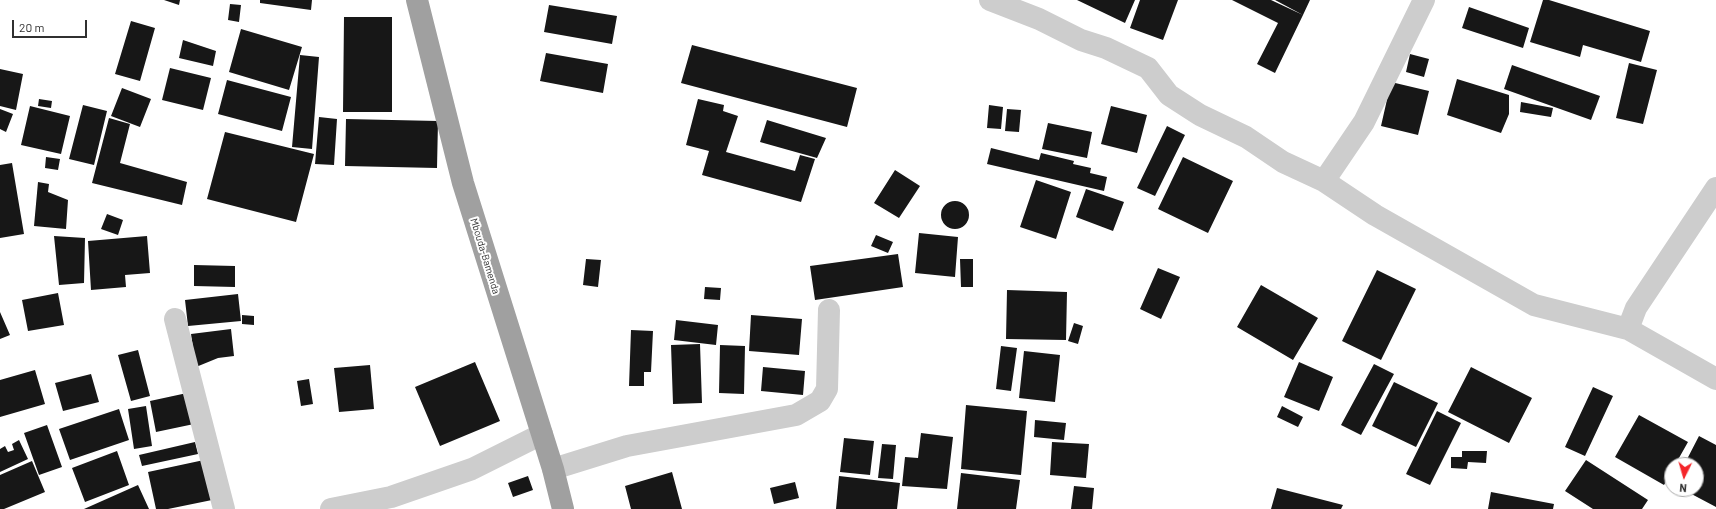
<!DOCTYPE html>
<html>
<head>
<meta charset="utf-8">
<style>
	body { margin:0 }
	#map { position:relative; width:1716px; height:509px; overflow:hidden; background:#fff; font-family:Barlow,sans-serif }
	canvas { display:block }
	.north { position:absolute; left:1664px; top:457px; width:40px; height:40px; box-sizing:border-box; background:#fff; border:1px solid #acacac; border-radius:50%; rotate:185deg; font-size:11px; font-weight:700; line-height:16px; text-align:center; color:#303030 }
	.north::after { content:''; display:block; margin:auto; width:14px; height:18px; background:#f4252a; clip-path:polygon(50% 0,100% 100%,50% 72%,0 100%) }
	.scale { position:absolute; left:12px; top:20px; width:75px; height:18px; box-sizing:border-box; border:2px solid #303030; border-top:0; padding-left:5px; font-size:12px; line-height:14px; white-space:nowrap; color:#303030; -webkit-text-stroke:3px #fff; paint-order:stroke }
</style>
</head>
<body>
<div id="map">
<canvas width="1716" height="509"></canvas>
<div class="north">N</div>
<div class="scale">20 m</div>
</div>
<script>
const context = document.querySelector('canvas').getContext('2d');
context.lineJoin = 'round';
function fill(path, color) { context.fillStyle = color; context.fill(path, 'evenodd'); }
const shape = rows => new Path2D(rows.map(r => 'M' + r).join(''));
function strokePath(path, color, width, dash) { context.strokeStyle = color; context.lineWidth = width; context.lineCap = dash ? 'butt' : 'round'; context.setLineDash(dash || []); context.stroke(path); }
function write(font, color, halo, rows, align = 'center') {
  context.font = font + ' Barlow,sans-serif'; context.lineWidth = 4; context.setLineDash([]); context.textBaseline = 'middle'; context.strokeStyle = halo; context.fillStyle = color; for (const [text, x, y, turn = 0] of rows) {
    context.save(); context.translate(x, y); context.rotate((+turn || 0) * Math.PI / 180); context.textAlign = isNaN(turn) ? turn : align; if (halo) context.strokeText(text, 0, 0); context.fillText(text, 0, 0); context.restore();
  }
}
fill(shape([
	[164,0,180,0,179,5],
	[260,0,312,0,311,10,260,3],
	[1077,0,1135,0,1125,23],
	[1140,0,1178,0,1163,40,1130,28],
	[1232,0,1271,0,1303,15,1275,73,1257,64,1278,23],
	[1275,0,1310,0,1303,15],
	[1543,0,1549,0,1650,31,1641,62,1583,45,1580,57,1530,42],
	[230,4,241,5,239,22,228,20],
	[549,5,617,16,612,44,544,32],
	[1469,7,1529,28,1523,48,1462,28],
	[344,17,392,17,392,112,343,112],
	[131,21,155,28,140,81,115,74],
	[241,29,302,47,289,90,229,72],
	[183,40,216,51,213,66,179,58],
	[692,45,857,88,847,127,681,83],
	[546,53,608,64,603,93,540,81],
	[1410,54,1429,59,1424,77,1406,72],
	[300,55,319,57,312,149,292,147],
	[1629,63,1657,70,1643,124,1616,118],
	[1512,65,1600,96,1591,120,1504,89],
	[170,68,211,78,203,110,162,100],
	[0,69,23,74,16,110,0,106],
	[1457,79,1509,95,1509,114,1501,133,1447,115],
	[227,80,291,97,282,131,218,114],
	[1391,82,1429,91,1418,135,1381,126],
	[122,88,151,99,140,127,111,116],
	[39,99,52,101,51,108,38,106],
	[698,99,724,105,723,111,738,116,726,152,795,171,800,155,815,159,801,202,702,175,709,151,686,145],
	[1521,102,1553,108,1551,117,1520,112],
	[83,105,107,111,94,165,69,159],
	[989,105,1003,107,1001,129,987,128],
	[30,106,70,116,61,154,21,145],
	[1111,106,1147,115,1137,153,1101,144],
	[0,109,13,114,6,132,0,129],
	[1007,109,1021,110,1019,132,1005,131],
	[319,117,337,119,334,165,315,164],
	[109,118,130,124,120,163,187,182,182,205,92,183],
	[346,119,438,121,437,168,345,166],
	[767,120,826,138,817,158,760,142],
	[1048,123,1092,132,1087,158,1042,149],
	[1167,126,1185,135,1155,196,1137,188],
	[225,132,314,154,296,222,207,199],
	[991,148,1039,160,1041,153,1074,161,1073,164,1091,168,1090,173,1107,177,1104,191,987,164],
	[46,157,60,159,58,170,45,168],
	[1183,157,1233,181,1208,233,1158,209],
	[12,163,24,234,0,238,0,165],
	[895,170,920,186,899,218,874,203],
	[1036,180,1071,192,1056,239,1020,227],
	[38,182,49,184,48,192,68,200,66,229,34,226],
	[1086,189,1124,202,1113,231,1076,217],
	'941 215a14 14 0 1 1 28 0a14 14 0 1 1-28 0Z',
	[107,214,123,220,118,235,101,229],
	[919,233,958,237,955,277,915,273],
	[876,235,893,242,888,253,871,246],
	[54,236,85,238,84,283,59,285],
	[147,236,150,273,125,275,126,287,91,290,88,241],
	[898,254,903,287,815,300,810,266],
	[586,259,601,260,598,287,583,285],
	[960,259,973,259,973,287,961,287],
	[194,265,235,266,235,287,194,286],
	[1158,268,1180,277,1161,319,1140,309],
	[1377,270,1416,289,1381,360,1342,341],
	[1261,285,1318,318,1293,360,1237,327],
	[705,287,721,288,720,300,704,299],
	[1007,290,1067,292,1066,340,1006,339],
	[58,293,64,325,28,331,22,300],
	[238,294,241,321,188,326,185,300],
	[0,312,10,335,0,339],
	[242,315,254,316,254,325,242,324],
	[751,315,802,319,799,355,749,351],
	[676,320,718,325,716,345,674,340],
	[1074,323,1083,326,1078,344,1068,341],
	[231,329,234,356,218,358,196,367,191,334],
	[631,330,653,331,651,372,644,372,644,386,629,386],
	[700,344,702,403,673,404,671,345],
	[720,345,745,346,744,394,719,393],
	[1001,346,1017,348,1011,391,996,389],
	[138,350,150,396,131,401,118,355],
	[1024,351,1060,355,1055,402,1019,398],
	[475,362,500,421,440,446,415,387],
	[1299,362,1333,377,1319,411,1284,397],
	[1374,364,1394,374,1361,435,1341,425],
	[370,365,374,409,339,412,334,368],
	[763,367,805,371,803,395,761,391],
	[1471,367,1532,398,1509,443,1448,412],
	[35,370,45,404,0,417,0,380],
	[91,374,99,402,63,411,55,383],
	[309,379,313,404,301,406,297,381],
	[1394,382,1438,403,1416,447,1372,426],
	[1593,387,1613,396,1585,456,1565,447],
	[187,393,194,424,156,432,150,401],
	[966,405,1027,411,1021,475,961,469],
	[146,406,152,446,134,449,128,409],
	[1282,406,1303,417,1298,427,1277,417],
	[119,409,129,440,70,460,59,429],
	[1437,411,1461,423,1430,485,1406,474],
	[1639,415,1688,442,1675,465,1672,465,1672,471,1664,485,1615,457],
	[1035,420,1066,423,1064,440,1034,437],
	[47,425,62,467,39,475,24,433],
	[921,433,953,437,947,489,902,486,905,457,918,458],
	[1699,436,1716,445,1716,507,1682,489,1696,489,1696,465,1684,465],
	[844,438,874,441,870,475,840,472],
	[19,440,28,459,0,472,0,449,5,446,8,452,14,450,12,444],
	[195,442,198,454,142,466,139,455],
	[1052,442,1089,444,1086,478,1050,475],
	[882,444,896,445,893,479,878,478],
	[117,451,129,485,85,502,72,468],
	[1462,451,1487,451,1486,463,1468,462,1467,469,1451,468,1451,457,1462,457],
	[204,460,212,500,168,509,156,509,148,472],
	[1586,460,1648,500,1642,509,1593,509,1565,491],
	[32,461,45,492,4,509,0,509,0,475],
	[672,472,682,509,631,509,625,486],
	[961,473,1020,480,1016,509,957,509],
	[528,476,533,490,513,497,508,483],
	[839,476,900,483,897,509,836,509],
	[795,482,799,498,774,504,770,488],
	[138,485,149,509,84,509],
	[1074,486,1094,488,1092,509,1071,509],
	[1277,488,1343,505,1341,509,1271,509],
	[1491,492,1554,504,1553,509,1488,509]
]), '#171717');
strokePath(shape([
	[990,0,1039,19,1081,40,1106,48,1148,68,1169,95,1200,115,1246,137,1283,162,1324,181,1375,215,1534,305,1628,329,1716,379],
	[1324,181,1364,122,1424,0],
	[175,319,224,509],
	[1628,329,1636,308,1716,188],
	[553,469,627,446,796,415,820,401,827,389,829,310]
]), '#cdcdcd', 22);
strokePath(shape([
	[331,509,391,497,472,469,542,434]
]), '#cdcdcd', 22);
strokePath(shape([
	[417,0,463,183,553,469,563,509]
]), '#a0a0a0', 22);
write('10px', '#303030', '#fff', [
	["Mbouda-Bamenda",485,256,73]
]);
</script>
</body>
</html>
